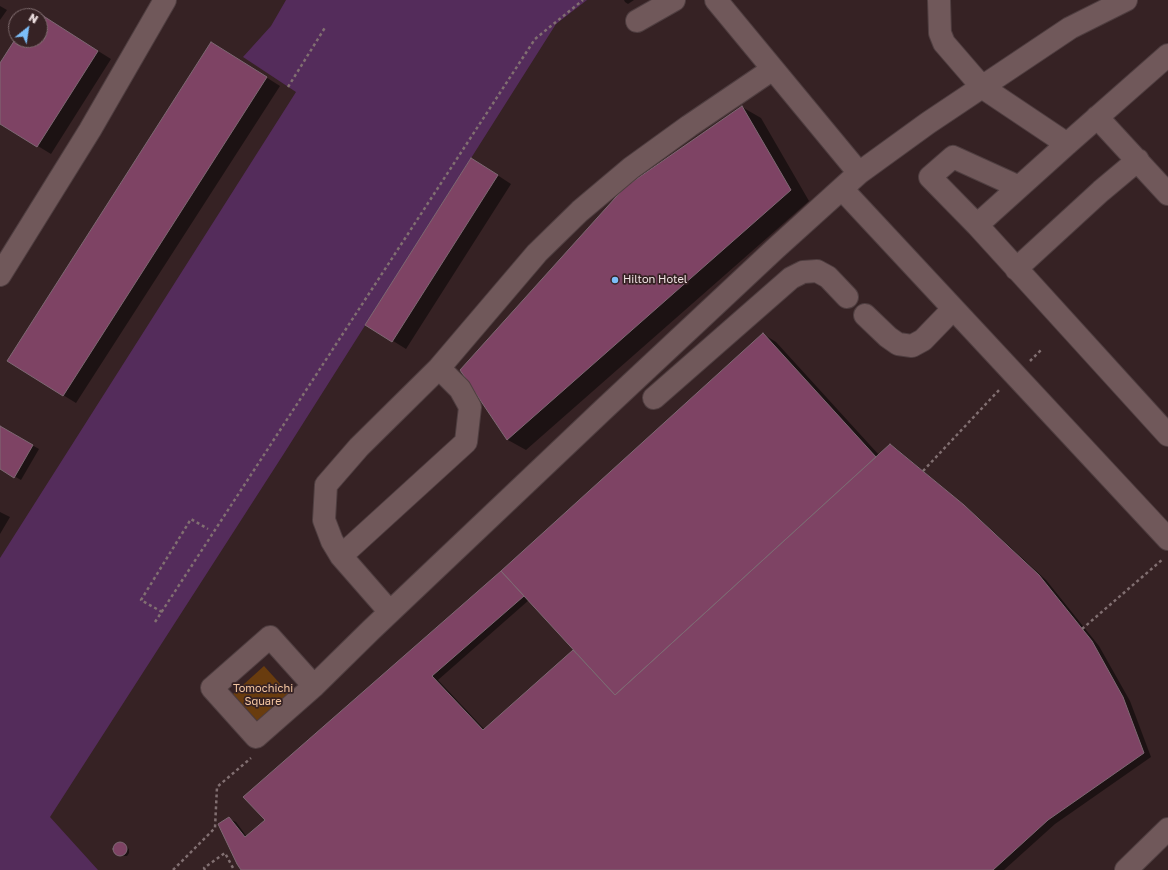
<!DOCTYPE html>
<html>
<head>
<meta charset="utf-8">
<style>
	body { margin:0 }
	#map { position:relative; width:1168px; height:870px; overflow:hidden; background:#362224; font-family:"Golos Text",sans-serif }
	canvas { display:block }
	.north { position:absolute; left:8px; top:8px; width:40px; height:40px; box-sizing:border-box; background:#362224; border:1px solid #806e70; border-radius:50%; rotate:30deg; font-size:11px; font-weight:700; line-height:16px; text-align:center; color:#eee0e1 }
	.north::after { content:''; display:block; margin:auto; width:14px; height:18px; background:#7cbef9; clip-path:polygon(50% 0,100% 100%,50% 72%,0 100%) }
</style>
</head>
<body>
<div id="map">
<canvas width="1168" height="870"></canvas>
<div class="north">N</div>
</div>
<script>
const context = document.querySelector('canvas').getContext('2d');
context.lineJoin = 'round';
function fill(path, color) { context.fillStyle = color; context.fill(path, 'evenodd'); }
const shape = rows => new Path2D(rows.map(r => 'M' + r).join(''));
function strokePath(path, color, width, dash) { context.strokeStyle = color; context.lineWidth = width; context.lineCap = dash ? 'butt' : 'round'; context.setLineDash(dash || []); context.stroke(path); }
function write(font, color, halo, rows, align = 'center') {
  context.font = font + ' "Golos Text",sans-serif'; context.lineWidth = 3.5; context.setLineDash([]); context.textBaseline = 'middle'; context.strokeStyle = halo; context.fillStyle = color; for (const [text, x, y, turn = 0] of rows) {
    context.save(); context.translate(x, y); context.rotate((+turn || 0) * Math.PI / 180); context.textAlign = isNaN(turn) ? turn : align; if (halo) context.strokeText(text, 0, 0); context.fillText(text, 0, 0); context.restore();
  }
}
fill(shape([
	[264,666,293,698,261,725,233,694]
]), '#693c0e');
fill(shape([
	[286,0,587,0,556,24,283,455,50,817,98,870,0,870,0,558,296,92,243,57,271,26]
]), '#542c5b');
fill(shape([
	[624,0,634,0,628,4,625,2],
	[0,6,7,10,0,20],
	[34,11,111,59,51,154,0,123,0,65,16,40,40,40,40,16,31,16],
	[212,43,280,86,76,403,63,395],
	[742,107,761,118,809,201,526,450,508,440,461,370],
	[485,167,511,184,406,349,366,324],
	[763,334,776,342,879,455,890,445,897,449,970,510,1046,580,1099,646,1130,701,1151,757,1055,824,1004,870,243,870,229,819,236,822,247,837,267,820,502,572],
	[529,600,575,650,485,730,438,680],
	[0,427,39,449,21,480,0,468],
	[0,512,10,517,0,534],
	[122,843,129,849,129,853,127,856,122,856,115,852,114,847,116,844]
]), '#0007');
const building = shape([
	[34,10,98,51,37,147,0,124,0,63,16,38,16,40,40,40,40,16,30,16,34,10],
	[211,42,267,77,63,396,7,361,211,42],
	[742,106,791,190,507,440,460,370,625,187,742,106],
	[471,158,498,175,392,342,365,325,471,158],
	[763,333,876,457,615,695,501,571,763,333],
	[0,426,33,445,14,478,0,469,0,426],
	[890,444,964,505,1039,575,1092,641,1123,697,1144,753,1048,820,993,870,241,870,237,864,218,824,229,817,245,837,265,820,243,797,501,571,524,596,432,676,483,730,573,650,615,695,890,444],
	'113 849a7 7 0 1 1 14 0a7 7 0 1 1-14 0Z'
]);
fill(building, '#7e4364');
strokePath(building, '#7e6873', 1);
const minor = shape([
	[716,0,859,173],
	[939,0,940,33,944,43,982,87,1067,144],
	[637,21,674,0],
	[1168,55,1067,144,977,225,1168,435],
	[1097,117,1168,194],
	[842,189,1168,539],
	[977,225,930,177,953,157,1019,187],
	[1016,269,1101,191,1138,160],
	[0,275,90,130,165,0],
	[865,315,888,337,898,344,912,346,923,340,953,309],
	[439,368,537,253,580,211,631,168,689,126,773,69],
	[654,398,791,278,803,272,817,271,828,277,847,297],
	[341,556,466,442,470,407,460,389,439,368,359,447,326,485,324,520,332,541,341,556,390,612],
	[270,637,314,686,256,737,212,688,270,637],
	[314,686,371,630,604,409,775,249,859,173,928,123,1070,28,1126,0],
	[1126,870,1168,829]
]);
strokePath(minor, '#4f3e40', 24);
strokePath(shape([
	[288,87,326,26],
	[1030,361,1041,350],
	[923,471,1000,389],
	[162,612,141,600,191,519,208,529],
	[155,622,535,39,583,0],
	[1082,629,1163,559],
	[173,870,215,828,217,787,251,758],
	[205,870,204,868,225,853,233,868,233,870]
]), '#816f71', 2.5, [3, 3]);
strokePath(minor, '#70585a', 22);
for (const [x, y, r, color] of [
	[615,280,4,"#7cbef9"]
]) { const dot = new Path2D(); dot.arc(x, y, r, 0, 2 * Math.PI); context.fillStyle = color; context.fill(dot); strokePath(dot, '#362224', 1.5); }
write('11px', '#eee0e1', '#362224', [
	["Hilton Hotel",623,280]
], 'left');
write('11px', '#f4c6a0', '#362224', [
	["Tomochichi",263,689],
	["Square",263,702]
]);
</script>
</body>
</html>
